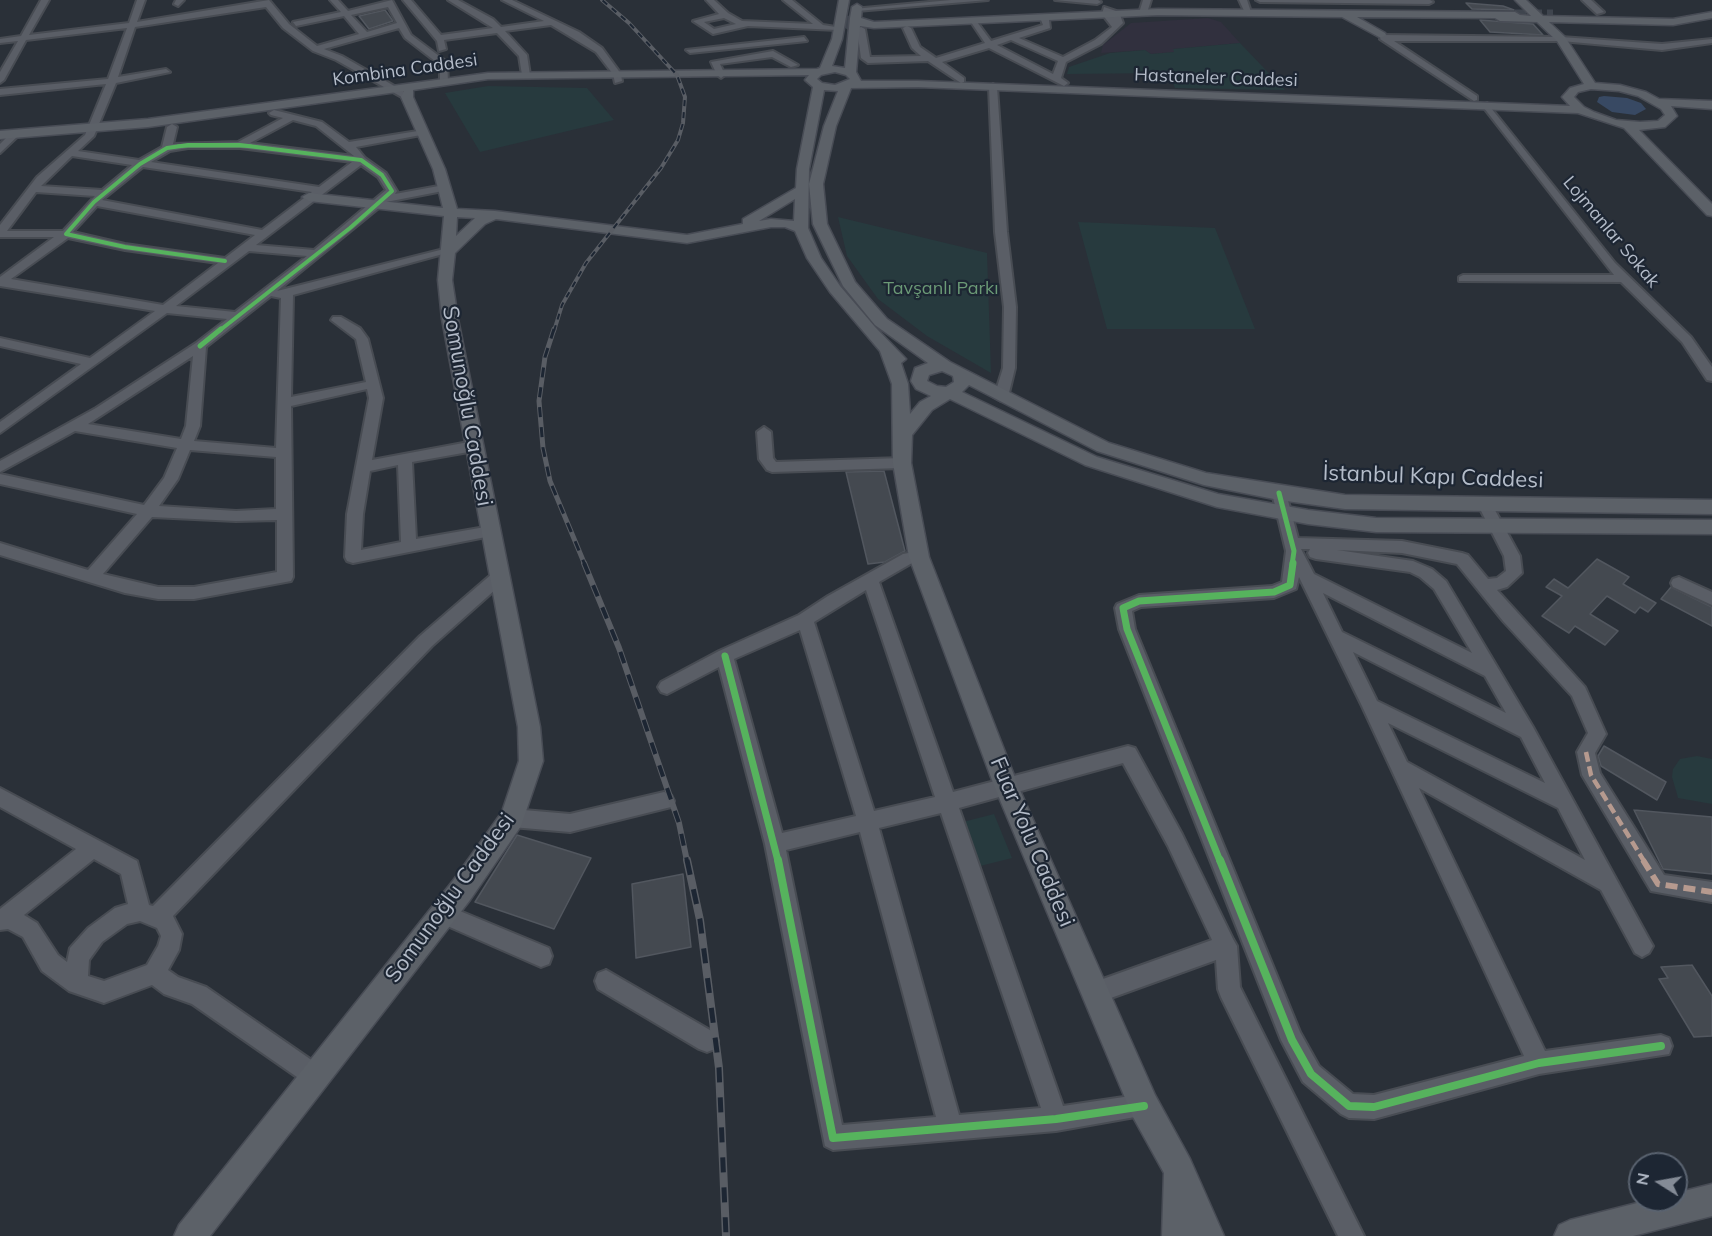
<!DOCTYPE html>
<html>
<head>
<meta charset="utf-8">
<style>
	body { margin:0 }
	#map { position:relative; width:1712px; height:1236px; overflow:hidden; background:#2a3038; font-family:Mulish,sans-serif }
	canvas { display:block }
	.north { position:absolute; left:1628px; top:1152px; width:60px; height:60px; box-sizing:border-box; background:#1d2633; border:2px solid #59626f; border-radius:50%; rotate:281deg; font-size:16px; font-weight:700; line-height:24px; text-align:center; color:#b4bcc9 }
	.north::after { content:''; display:block; margin:auto; width:21px; height:27px; background:#848b96; clip-path:polygon(50% 0,100% 100%,50% 72%,0 100%) }
</style>
</head>
<body>
<div id="map">
<canvas width="1712" height="1236"></canvas>
<div class="north">N</div>
</div>
<script>
const context = document.querySelector('canvas').getContext('2d');
context.lineJoin = 'round';
function fill(path, color) { context.fillStyle = color; context.fill(path, 'evenodd'); }
const shape = rows => new Path2D(rows.map(r => 'M' + r).join(''));
function strokePath(path, color, width, dash) { context.strokeStyle = color; context.lineWidth = width; context.lineCap = dash ? 'butt' : 'round'; context.setLineDash(dash || []); context.stroke(path); }
function write(font, color, halo, rows, align = 'center') {
  context.font = font + ' Mulish,sans-serif'; context.lineWidth = 4.5; context.setLineDash([]); context.textBaseline = 'middle'; context.strokeStyle = halo; context.fillStyle = color; for (const [text, x, y, turn = 0] of rows) {
    context.save(); context.translate(x, y); context.rotate((+turn || 0) * Math.PI / 180); context.textAlign = isNaN(turn) ? turn : align; if (halo) context.strokeText(text, 0, 0); context.fillText(text, 0, 0); context.restore();
  }
}
fill(shape([
	[1208,18,1221,22,1240,43,1174,49,1174,52,1151,54,1145,50,1101,53,1103,45,1131,23]
]), '#31303e');
fill(shape([
	[1240,43,1285,90,1175,88,1170,76,1161,73,1067,74,1069,67,1110,53,1145,50,1151,54,1174,52,1173,49],
	[488,86,587,88,614,120,480,152,445,93],
	[838,217,987,253,991,373,927,336,878,299,847,256],
	[1078,222,1215,228,1255,329,1107,329],
	[1697,756,1712,759,1712,804,1678,798,1677,794,1672,777,1673,769,1680,759],
	[994,814,1012,858,980,866,963,822]
]), '#273a3e');
fill(shape([
	[1604,96,1627,98,1641,103,1646,109,1635,115,1612,112,1597,102,1599,97]
]), '#384963');
const building = shape([
	[1466,3,1503,6,1514,10,1472,9,1466,3],
	[385,10,393,21,369,29,359,16,385,10],
	[1480,20,1533,24,1543,35,1490,32,1480,20],
	[884,471,905,551,885,562,868,564,846,472,884,471],
	[1597,559,1629,577,1623,584,1656,603,1648,612,1640,607,1635,613,1607,596,1590,614,1618,631,1605,645,1575,626,1569,633,1542,616,1562,596,1546,587,1554,579,1568,588,1597,559],
	[1671,587,1712,607,1712,626,1661,599,1671,587],
	[1604,746,1666,782,1657,800,1601,766,1598,756,1604,746],
	[1634,810,1712,817,1712,874,1663,869,1634,810],
	[517,835,591,858,554,929,475,902,517,835],
	[683,874,691,947,636,958,632,884,683,874],
	[1692,965,1712,996,1712,1036,1694,1037,1659,979,1668,978,1661,967,1692,965]
]);
fill(building, '#444950');
strokePath(building, '#52575f', 1.5);
strokePath(shape([
	[1515,15,1553,15],
	[850,16,849,24,852,26,869,28]
]), '#3f454e', 11, [11, 5]);
const minor = shape([
	[41,0,49,0,29,35,129,23,137,0,145,0,137,22,269,0,289,24,317,46,359,34,344,16,296,26,293,22,341,12,330,0,338,0,348,11,392,0,411,35,447,62,448,81,444,84,440,81,440,65,405,38,399,28,324,49,342,56,410,95,410,99,407,100,336,60,313,51,283,28,266,7,135,27,118,77,166,69,170,72,116,83,94,136,78,151,139,160,162,147,167,127,172,124,177,127,173,144,238,142,283,118,271,115,269,113,274,110,322,122,349,142,424,130,424,134,421,135,356,147,365,158,386,173,397,191,395,194,444,185,448,186,448,190,386,202,277,291,448,248,454,251,293,295,291,397,366,382,356,339,331,320,333,317,341,317,360,328,368,339,383,398,372,460,474,441,481,446,474,451,412,462,416,539,491,526,496,527,499,531,496,535,353,563,347,561,345,557,347,514,369,398,367,389,291,406,293,577,291,581,194,599,158,599,125,593,0,555,0,543,88,570,137,514,0,484,0,474,144,505,164,478,177,448,75,431,0,472,0,461,96,408,196,343,227,319,167,313,0,433,0,422,81,364,0,346,0,338,90,358,155,311,0,286,0,277,54,237,0,237,0,225,37,177,85,135,106,84,0,95,0,89,108,79,127,28,26,40,4,80,0,83,0,72,18,41,0,43,0,39,21,36,41,0],
	[388,7,397,23,367,32,351,15,388,7],
	[293,120,316,126,354,156,250,143,293,120],
	[188,148,240,148,352,162,319,187,151,162,170,151,188,148],
	[72,156,132,165,102,190,41,186,72,156],
	[361,165,378,177,386,190,314,250,256,245,361,165],
	[143,167,312,192,262,230,102,200,143,167],
	[36,192,95,196,63,231,7,231,36,192],
	[97,206,255,235,225,258,125,244,73,232,97,206],
	[68,238,125,250,218,263,163,305,11,279,68,238],
	[249,251,307,256,235,312,176,306,249,251],
	[271,296,281,298,276,448,194,441,200,426,206,347,271,296],
	[193,356,186,426,181,439,88,424,193,356],
	[190,450,276,457,276,509,236,511,159,506,178,479,190,450],
	[398,465,401,542,361,550,363,514,370,471,398,465],
	[152,517,236,521,277,520,277,572,194,587,158,587,103,574,152,517],
	[176,0,184,0,178,6,174,4,176,0],
	[403,0,411,0,441,35,493,28,448,0,458,0,493,19,501,27,544,21,502,0,512,0,579,32,602,48,621,74,622,81,615,83,613,74,596,52,551,25,505,31,527,55,530,75,526,78,522,75,519,56,497,33,444,40,446,49,439,51,437,41,403,0],
	[706,0,714,0,728,13,742,21,813,24,783,0,792,0,823,25,842,28,838,30,748,26,713,34,693,21,719,14,706,0],
	[724,18,736,24,714,29,704,22,724,18],
	[951,0,988,0,857,11,853,9,951,0],
	[1055,0,1098,0,1101,2,1097,4,1055,0],
	[1143,0,1151,0,1147,13,1143,15,1139,13,1143,0],
	[1239,0,1247,0,1252,15,1246,15,1239,0],
	[1256,0,1430,0,1433,2,1429,4,1260,2,1256,0],
	[1582,0,1591,0,1604,12,1597,14,1582,0],
	[1104,7,1119,12,1123,23,1101,44,1066,62,1061,78,1068,83,1064,86,989,48,942,62,964,78,964,82,961,83,928,61,868,63,861,58,857,29,861,27,865,29,870,57,921,56,912,48,903,28,907,26,911,28,920,47,936,58,985,43,971,22,977,22,991,41,1043,25,1041,20,1045,18,1049,20,1050,28,1019,38,1063,57,1095,40,1112,27,1102,14,1104,7],
	[1011,40,1058,61,1053,74,997,45,1011,40],
	[1383,35,1561,37,1662,44,1712,39,1712,43,1662,50,1561,41,1394,41,1477,96,1477,100,1474,101,1380,39,1383,35],
	[804,37,807,41,690,53,686,50,804,37],
	[773,51,798,65,791,67,772,57,720,64,725,75,721,78,717,75,711,62,773,51],
	[993,84,997,87,1007,232,1016,307,1015,368,1008,397,1001,401,994,397,1003,368,1004,307,995,232,989,87,993,84],
	[1487,103,1615,263,1691,337,1712,367,1712,381,1707,380,1682,342,1621,282,1459,281,1459,277,1463,275,1614,275,1484,108,1482,106,1487,103],
	[12,132,20,134,0,153,0,144,12,132],
	[764,427,771,432,773,458,776,462,902,458,909,463,902,468,772,472,767,470,759,459,757,432,764,427],
	[1279,488,1286,493,1298,538,1402,541,1462,553,1468,555,1488,579,1497,578,1506,571,1504,556,1478,505,1480,501,1490,501,1520,556,1522,573,1507,587,1497,590,1585,687,1606,734,1595,753,1600,773,1664,875,1712,882,1712,902,1651,891,1582,775,1577,752,1588,733,1572,696,1503,621,1457,564,1402,553,1337,550,1413,561,1432,569,1446,581,1533,727,1649,939,1653,946,1649,953,1642,957,1635,953,1601,890,1419,788,1545,1051,1661,1035,1669,1038,1672,1046,1669,1054,1539,1074,1374,1119,1349,1118,1341,1114,1303,1082,1281,1040,1119,629,1115,608,1117,604,1139,595,1272,586,1282,582,1286,551,1272,493,1279,488],
	[1301,549,1310,549,1308,553,1310,557,1316,559,1410,572,1420,577,1434,589,1472,653,1314,574,1301,549],
	[1299,577,1362,706,1524,1056,1374,1095,1353,1094,1319,1066,1300,1032,1135,629,1132,611,1141,607,1274,598,1296,589,1299,577],
	[1323,593,1485,676,1506,713,1342,632,1323,593],
	[1353,652,1521,737,1545,783,1377,701,1353,652],
	[1388,723,1558,808,1585,860,1407,762,1388,723],
	[919,551,927,557,925,561,912,563,879,582,953,792,1128,746,1135,748,1182,834,1233,939,1237,946,1240,987,1364,1236,1338,1236,1221,997,1218,989,1216,960,1097,1003,1089,1000,1086,992,1089,984,1212,940,1168,846,1123,763,959,808,1063,1106,1144,1094,1152,1098,1156,1106,1152,1114,1056,1131,833,1150,825,1146,765,844,719,667,667,694,661,692,658,687,661,682,719,651,799,615,828,596,903,554,919,551],
	[866,590,935,797,874,811,814,622,866,590],
	[800,630,856,816,782,833,734,659,800,630],
	[941,813,1041,1108,959,1115,879,828,941,813],
	[860,832,936,1117,842,1125,786,850,860,832],
	[499,571,505,573,507,577,505,581,432,646,173,916,182,934,179,950,168,970,178,977,206,987,323,1068,326,1076,323,1084,315,1087,307,1084,192,1004,164,994,152,985,104,1003,69,991,42,971,23,937,8,929,0,930,0,909,76,849,0,807,0,788,137,861,149,905,153,906,420,636,493,573,499,571],
	[94,859,121,874,128,904,115,908,88,928,70,948,67,962,58,955,37,923,24,915,94,859],
	[140,921,157,928,161,936,158,946,147,965,104,981,88,976,89,960,102,942,127,924,140,921],
	[1679,577,1712,592,1712,605,1673,587,1671,583,1673,579,1679,577],
	[664,792,671,795,674,801,671,807,570,832,512,827,505,824,502,818,505,812,512,809,570,814,664,792],
	[443,904,549,948,552,956,549,964,541,967,436,921,433,914,436,907,443,904],
	[606,970,715,1033,718,1041,715,1049,707,1052,699,1049,598,989,595,981,598,973,606,970]
]);
const major = shape([
	[839,0,849,0,842,39,832,66,845,68,850,18,852,7,857,4,862,7,861,18,874,22,1158,9,1515,12,1520,15,1531,16,1515,0,1526,0,1543,16,1673,19,1712,12,1712,18,1673,25,1549,22,1565,37,1595,83,1620,85,1646,92,1659,99,1712,101,1712,109,1671,106,1677,116,1665,127,1639,130,1712,204,1712,216,1707,215,1624,128,1578,113,918,87,851,88,836,126,823,184,827,224,855,282,887,319,950,362,1109,443,1206,473,1345,495,1712,500,1712,514,1345,509,1279,500,1204,485,1097,451,969,385,962,392,1097,457,1218,494,1308,510,1376,518,1712,520,1712,534,1376,532,1308,524,1217,507,1085,465,950,399,932,410,912,435,911,463,929,557,1019,788,1155,1095,1190,1159,1224,1236,1162,1236,1164,1173,1133,1117,995,788,909,557,893,463,892,384,880,351,830,292,807,258,795,231,785,227,771,227,687,243,496,219,485,224,455,253,452,280,458,319,540,727,543,761,521,826,470,900,210,1236,174,1236,179,1225,452,882,502,812,519,761,518,727,442,319,438,280,444,216,309,201,302,197,309,193,443,208,433,169,401,97,404,91,148,127,0,139,0,131,148,119,488,73,817,69,820,68,832,39,839,0],
	[1158,15,1342,17,1381,38,1386,35,1385,33,1357,17,1495,18,1500,21,1537,22,1557,41,1584,84,1570,88,1562,97,1570,106,918,81,861,81,856,72,860,26,874,28,1158,15],
	[835,72,846,75,850,79,835,85,822,83,817,79,821,75,835,72],
	[809,75,805,80,813,87,797,169,796,188,743,219,743,224,687,235,495,211,457,209,445,169,413,97,413,90,488,79,809,75],
	[1591,89,1619,91,1638,96,1661,109,1665,115,1658,121,1640,122,1616,120,1594,112,1584,107,1574,97,1578,92,1591,89],
	[824,90,838,91,824,126,809,184,813,224,843,286,875,325,928,363,915,368,911,381,916,389,931,396,920,402,910,414,908,384,901,363,906,359,875,327,840,286,821,258,808,228,809,169,824,90],
	[795,199,794,221,771,219,759,221,795,199],
	[457,217,475,218,456,236,457,217],
	[942,371,953,376,954,382,946,387,937,386,927,381,929,375,942,371],
	[1712,1184,1712,1216,1633,1236,1554,1236,1559,1225,1570,1220,1649,1200,1676,1200,1676,1193,1712,1184]
]);
strokePath(minor, '#484c53', 4);
strokePath(major, '#484c55', 3);
fill(minor, '#5a5e66');
fill(major, '#5c6168');
const railFar3 = shape([
	[554,331,562,305,586,263,661,168,678,140,683,123,685,97,677,75,629,23,602,0]
]);
const railFar2 = shape([
	[554,329,545,357,539,401,543,448,550,481,585,565]
]);
const railFar1 = shape([
	[584,563,619,648,679,823,687,861]
]);
const rail = shape([
	[687,860,700,920,719,1068,726,1236]
]);
strokePath(railFar3, '#595d64', 4);
strokePath(railFar2, '#595d64', 5);
strokePath(railFar1, '#595d64', 6);
strokePath(rail, '#595d64', 8);
strokePath(railFar3, '#1d2633', 2, [6]);
strokePath(railFar2, '#1d2633', 3, [10]);
strokePath(railFar1, '#1d2633', 4, [12]);
strokePath(rail, '#1d2633', 5, [15]);
strokePath(shape([
	[1586,752,1591,775,1644,861]
]), '#b69a8f', 4.5, [10, 4.5]);
strokePath(shape([
	[1643,860,1658,884,1712,892]
]), '#b69a8f', 6, [12, 6]);
strokePath(shape([
	[178,146,251,146]
]), '#56b35d', 3);
strokePath(shape([
	[219,331,350,228,392,191,382,175,361,160,240,145,188,145,167,148,140,164,94,202,66,234,125,247,225,261]
]), '#56b35d', 4);
strokePath(shape([
	[200,346,221,329],
	[1279,493,1294,551,1292,565]
]), '#56b35d', 5);
strokePath(shape([
	[725,656,778,861],
	[1220,861,1127,629,1123,608,1139,601,1274,592,1290,585,1293,563]
]), '#56b35d', 7);
strokePath(shape([
	[778,860,833,1138,1056,1119,1144,1106],
	[1220,860,1292,1040,1311,1074,1349,1106,1374,1107,1539,1063,1661,1046]
]), '#56b35d', 8);
write('18px', '#b4bcc9', '#1d2633', [
	["Kombina Caddesi",405,70,-8],
	["Hastaneler Caddesi",1216,78,2],
	["Lojmanlar Sokak",1611,232,50]
]);
write('18px', '#6b9a76', '#1d2633', [
	["Tavşanlı Parkı",941,289]
]);
write('22px', '#b4bcc9', '#1d2633', [
	["Somunoğlu Caddesi",467,406,80],
	["İstanbul Kapı Caddesi",1433,477,2],
	["Fuar Yolu Caddesi",1032,842,67],
	["Somunoğlu Caddesi",450,898,-54]
]);
</script>
</body>
</html>
